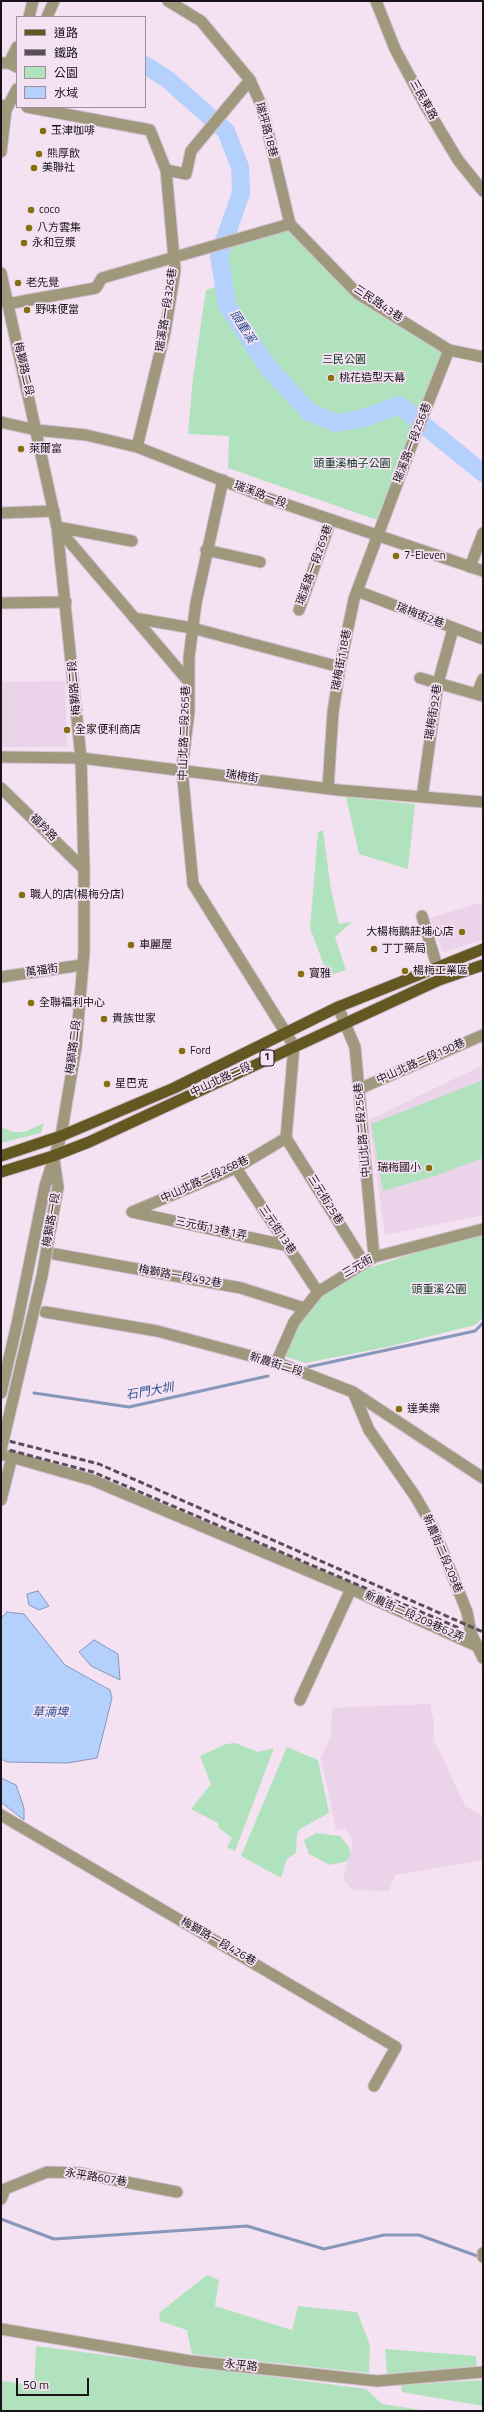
<!DOCTYPE html>
<html>
<head>
<meta charset="utf-8">
<style>
	body { margin:0 }
	#map { position:relative; width:484px; height:2412px; overflow:hidden; background:#f4e1f2; font-family:"Titillium Web","Noto Sans TC",sans-serif }
	canvas { display:block }
	.frame { position:absolute; inset:0; border:2px solid #1a1319; pointer-events:none }
	.legend { position:absolute; left:16px; top:16px; width:130px; height:92px; box-sizing:border-box; background:#f4e1f2; border:1px solid #9d8f9b; margin:0; padding:5px 7px; list-style:none; font-size:12px; color:#1a1319 }
	.legend li { display:flex; align-items:center; gap:8px; height:20px }
	.legend b { width:20px; border:1px solid #9d8f9b }
	.scale { position:absolute; left:16px; top:2378px; width:73px; height:18px; box-sizing:border-box; border:2px solid #1a1319; border-top:0; padding-left:5px; font-size:12px; line-height:14px; white-space:nowrap; color:#1a1319; -webkit-text-stroke:3px #f4e1f2; paint-order:stroke }
</style>
</head>
<body>
<div id="map">
<canvas width="484" height="2412"></canvas>
<div class="frame"></div>
<ul class="legend">
<li><b style="height:5px;background:#635722"></b>道路</li>
<li><b style="height:5px;background:#5a4f58"></b>鐵路</li>
<li><b style="height:11px;background:#b0e3bd"></b>公園</li>
<li><b style="height:11px;background:#b4d0fd"></b>水域</li>
</ul>
<div class="scale">50 m</div>
</div>
<script>
const context = document.querySelector('canvas').getContext('2d');
context.lineJoin = 'round';
function fill(path, color) { context.fillStyle = color; context.fill(path, 'evenodd'); }
const shape = rows => new Path2D(rows.map(r => 'M' + r).join(''));
function strokePath(path, color, width, dash) { context.strokeStyle = color; context.lineWidth = width; context.lineCap = dash ? 'butt' : 'round'; context.setLineDash(dash || []); context.stroke(path); }
function write(font, color, halo, rows, align = 'center') {
  context.font = font + ' "Titillium Web","Noto Sans TC",sans-serif'; context.lineWidth = 3.5; context.setLineDash([]); context.textBaseline = 'middle'; context.strokeStyle = halo; context.fillStyle = color; for (const [text, x, y, turn = 0] of rows) {
    context.save(); context.translate(x, y); context.rotate((+turn || 0) * Math.PI / 180); context.textAlign = isNaN(turn) ? turn : align; if (halo) context.strokeText(text, 0, 0); context.fillText(text, 0, 0); context.restore();
  }
}
fill(shape([
	[65,681,67,747,1,747,1,682],
	[483,902,483,940,443,952,430,918],
	[483,1065,483,1215,385,1235,369,1120],
	[430,1704,434,1722,434,1740,465,1806,483,1816,483,1860,395,1875,389,1891,352,1890,343,1879,353,1841,345,1829,336,1830,321,1758,331,1735,332,1708]
]), '#ebd3e9');
fill(shape([
	[290,224,367,304,445,348,377,520,228,468,229,436,188,434,193,378,206,290,223,284,219,256,224,241],
	[346,797,415,804,408,869,359,854],
	[323,830,331,890,339,924,352,922,335,937,346,970,328,976,310,928,318,832],
	[483,1080,483,1158,435,1176,383,1191,371,1124],
	[44,1123,41,1133,1,1143,1,1127,13,1132,24,1132],
	[483,1234,483,1318,475,1325,387,1347,305,1363,284,1356,303,1313,326,1292,360,1271,439,1245],
	[235,1743,258,1752,274,1748,235,1851,227,1847,232,1838,218,1827,218,1823,191,1809,211,1784,200,1756,226,1744],
	[287,1747,318,1760,329,1813,300,1829,297,1834,296,1853,287,1859,281,1878,241,1856],
	[316,1833,340,1836,349,1847,350,1855,347,1861,330,1865,309,1854,304,1840],
	[207,2275,219,2280,215,2306,292,2330,298,2306,357,2312,370,2345,369,2373,192,2354,187,2330,160,2321,159,2313],
	[36,2346,366,2389,382,2404,428,2411,1,2411,1,2381,34,2385],
	[385,2349,476,2356,477,2366,387,2374],
	[483,2380,483,2406,402,2392,401,2385]
]), '#b0e3bd');
const water = shape([
	[38,1591,49,1606,39,1610,29,1605,27,1594,38,1591],
	[7,1612,24,1614,65,1665,110,1690,112,1698,97,1758,67,1763,7,1762,1,1759,1,1618,7,1612],
	[94,1640,118,1654,120,1680,91,1666,79,1652,94,1640],
	[1,1778,16,1785,24,1808,24,1820,1,1802,1,1778]
]);
fill(water, '#b4d0fd');
strokePath(water, '#8697b9', 1);
strokePath(shape([
	[308,1367,475,1331,483,1323],
	[34,1393,129,1407,268,1376],
	[1,2219,54,2239,247,2226,324,2249,384,2235,419,2235,480,2257]
]), '#8697b9', 3);
strokePath(shape([
	[145,65,167,79,226,131,240,167,241,193,219,256,227,305,268,367,309,412,336,423,364,418,399,405,483,473]
]), '#b4d0fd', 18);
const minor = shape([
	[168,1,201,21,250,80,262,107,290,224],
	[29,17,33,1],
	[47,17,54,1],
	[1,63,9,63,17,67],
	[9,63,17,47],
	[27,107,150,130,166,170,186,174,191,151,250,80],
	[6,110,17,89],
	[290,224,357,293,449,350,483,357],
	[7,304,96,288,102,278,290,224],
	[137,447,165,332,175,270,166,170],
	[1,513,54,511],
	[57,527,189,682,189,711,182,769,193,884,294,1046,286,1138],
	[57,527,132,541],
	[206,550,260,562],
	[470,567,483,533],
	[357,591,483,639],
	[1,603,66,602],
	[299,610,331,520],
	[134,618,192,628,340,667],
	[420,678,483,696],
	[189,682,189,657,196,603,223,480],
	[477,694,483,679],
	[1,757,81,758,338,790,483,802],
	[1,788,84,869],
	[328,788,333,712,340,667,354,599,418,428,449,350],
	[422,797,438,683,453,629],
	[422,916,437,966],
	[1,977,82,965],
	[338,1007,355,1047,374,1257],
	[359,1089,483,1035],
	[286,1138,364,1263],
	[236,1168,318,1292],
	[132,1212,236,1168,286,1138],
	[132,1212,289,1246],
	[55,1254,241,1288,304,1308],
	[276,1363,294,1322,318,1292,374,1257,483,1229],
	[353,1392,369,1430,415,1496,433,1527,467,1612,471,1633,483,1658],
	[1,1454,92,1480,351,1589],
	[1,1500,12,1457],
	[300,1700,351,1589,479,1647],
	[1,1815,396,2047,374,2086],
	[1,2199,5,2189,47,2172,79,2173,177,2192],
	[483,2253,483,2257],
	[1,2329,190,2361,377,2381,483,2372]
]);
const tertiary = shape([
	[376,1,395,49,425,105,458,160,483,191],
	[1,105,6,110,1,152],
	[1,273,57,527,81,758,84,869,84,952,76,1047,61,1136,45,1186,17,1324,1,1393],
	[1,422,36,430,86,435,137,447,267,498,483,571],
	[54,1160,58,1187],
	[45,1312,157,1331,281,1364,353,1392,483,1478]
]);
const primary = shape([
	[1,1156,61,1136,174,1088,338,1007,483,949],
	[1,1172,53,1156,89,1142,439,980,483,965]
]);
strokePath(minor, '#d1c0cf', 13);
strokePath(tertiary, '#d1c0cf', 13);
strokePath(primary, '#d1c0cf', 13);
strokePath(minor, '#9f987d', 11);
strokePath(tertiary, '#9f987d', 11);
strokePath(primary, '#635722', 11);
strokePath(shape([
	[1,1439,99,1464,483,1632],
	[1,1448,93,1472,459,1628]
]), '#5a4f58', 3, [6, 3]);
const tertiaryBridge = shape([
	[1,1450,42,1276,58,1187]
]);
strokePath(tertiaryBridge, '#d1c0cf', 13, []);
strokePath(tertiaryBridge, '#9f987d', 11);
for (const [x, y, r, color] of [
	[43,131,4,"#856f0e"],
	[39,154,4,"#856f0e"],
	[34,168,4,"#856f0e"],
	[31,210,4,"#856f0e"],
	[29,228,4,"#856f0e"],
	[24,243,4,"#856f0e"],
	[18,283,4,"#856f0e"],
	[27,310,4,"#856f0e"],
	[331,378,4,"#856f0e"],
	[21,449,4,"#856f0e"],
	[396,556,4,"#856f0e"],
	[67,730,4,"#856f0e"],
	[22,895,4,"#856f0e"],
	[462,932,4,"#856f0e"],
	[131,945,4,"#856f0e"],
	[374,949,4,"#856f0e"],
	[405,971,4,"#856f0e"],
	[301,974,4,"#856f0e"],
	[31,1003,4,"#856f0e"],
	[104,1019,4,"#856f0e"],
	[182,1051,4,"#856f0e"],
	[107,1084,4,"#856f0e"],
	[429,1168,4,"#856f0e"],
	[399,1409,4,"#856f0e"]
]) { const dot = new Path2D(); dot.arc(x, y, r, 0, 2 * Math.PI); context.fillStyle = color; context.fill(dot); strokePath(dot, '#f4e1f2', 1.5); }
for (const [x, y, w] of [
	[267,1058,14]
]) { const box = new Path2D(); box.roundRect(x - w / 2, y - 8, w, 16, 3); context.fillStyle = '#f4e1f2'; context.fill(box); strokePath(box, '#1a1319', 1); }
write('bold 10px', '#1a1319', null, [
	["1",267,1058]
]);
write('11px', '#1a1319', '#f4e1f2', [
	["三民東路",423,100,61],
	["瑞坪路18巷",266,130,75],
	["三民路43巷",378,304,34],
	["瑞溪路一段326巷",167,310,-81],
	["梅獅路二段",23,369,77],
	["瑞溪路一段256巷",413,443,-69],
	["瑞溪路一段",260,495,21],
	["瑞溪路一段269巷",315,565,-70],
	["瑞梅街2巷",420,616,21],
	["瑞梅街118巷",342,660,-79],
	["梅獅路二段",75,688,-95],
	["瑞梅街92巷",434,712,-81],
	["中山北路二段265巷",185,733,-88],
	["瑞梅街",242,777,8],
	["福羚路",43,828,45],
	["萬福街",42,971,-8],
	["梅獅路二段",74,1047,-83],
	["中山北路二段190巷",421,1062,-24],
	["中山北路二段",221,1080,-25],
	["中山北路二段256巷",363,1130,-95],
	["中山北路二段268巷",205,1180,-25],
	["三元街25巷",325,1200,58],
	["梅獅路一段",52,1220,-80],
	["三元街13巷1弄",211,1229,12],
	["三元街13巷",277,1230,56],
	["三元街",358,1267,-30],
	["梅獅路一段492巷",180,1277,10],
	["新農街二段",276,1365,17],
	["新農街二段209巷",442,1554,67],
	["新農街二段209巷62弄",414,1617,24],
	["梅獅路一段426巷",218,1942,30],
	["永平路607巷",96,2178,9],
	["永平路",241,2366,6]
]);
write('11px', '#1a1319', '#f4e1f2', [
	["玉津咖啡",51,131],
	["熊厚飲",47,154],
	["美聯社",42,168],
	["coco",39,210],
	["八方雲集",37,228],
	["永和豆漿",32,243],
	["老先覺",26,283],
	["野味便當",35,310],
	["桃花造型天幕",339,378],
	["萊爾富",29,449],
	["7-Eleven",404,556],
	["全家便利商店",75,730],
	["職人的店(楊梅分店)",30,895],
	["大楊梅鵝莊埔心店",454,932,"right"],
	["車麗屋",139,945],
	["丁丁藥局",382,949],
	["楊梅工業區",413,971],
	["寶雅",309,974],
	["全聯福利中心",39,1003],
	["貴族世家",112,1019],
	["Ford",190,1051],
	["星巴克",115,1084],
	["瑞梅國小",421,1168,"right"],
	["達美樂",407,1409]
], 'left');
write('11px', '#06361a', '#f4e1f2', [
	["三民公園",344,360],
	["頭重溪柚子公園",352,464],
	["頭重溪公園",439,1290]
]);
write('italic 12px', '#295293', '#f4e1f2', [
	["頭重溪",242,327,57],
	["石門大圳",150,1392,-10],
	["草湳埤",50,1713]
]);
</script>
</body>
</html>
